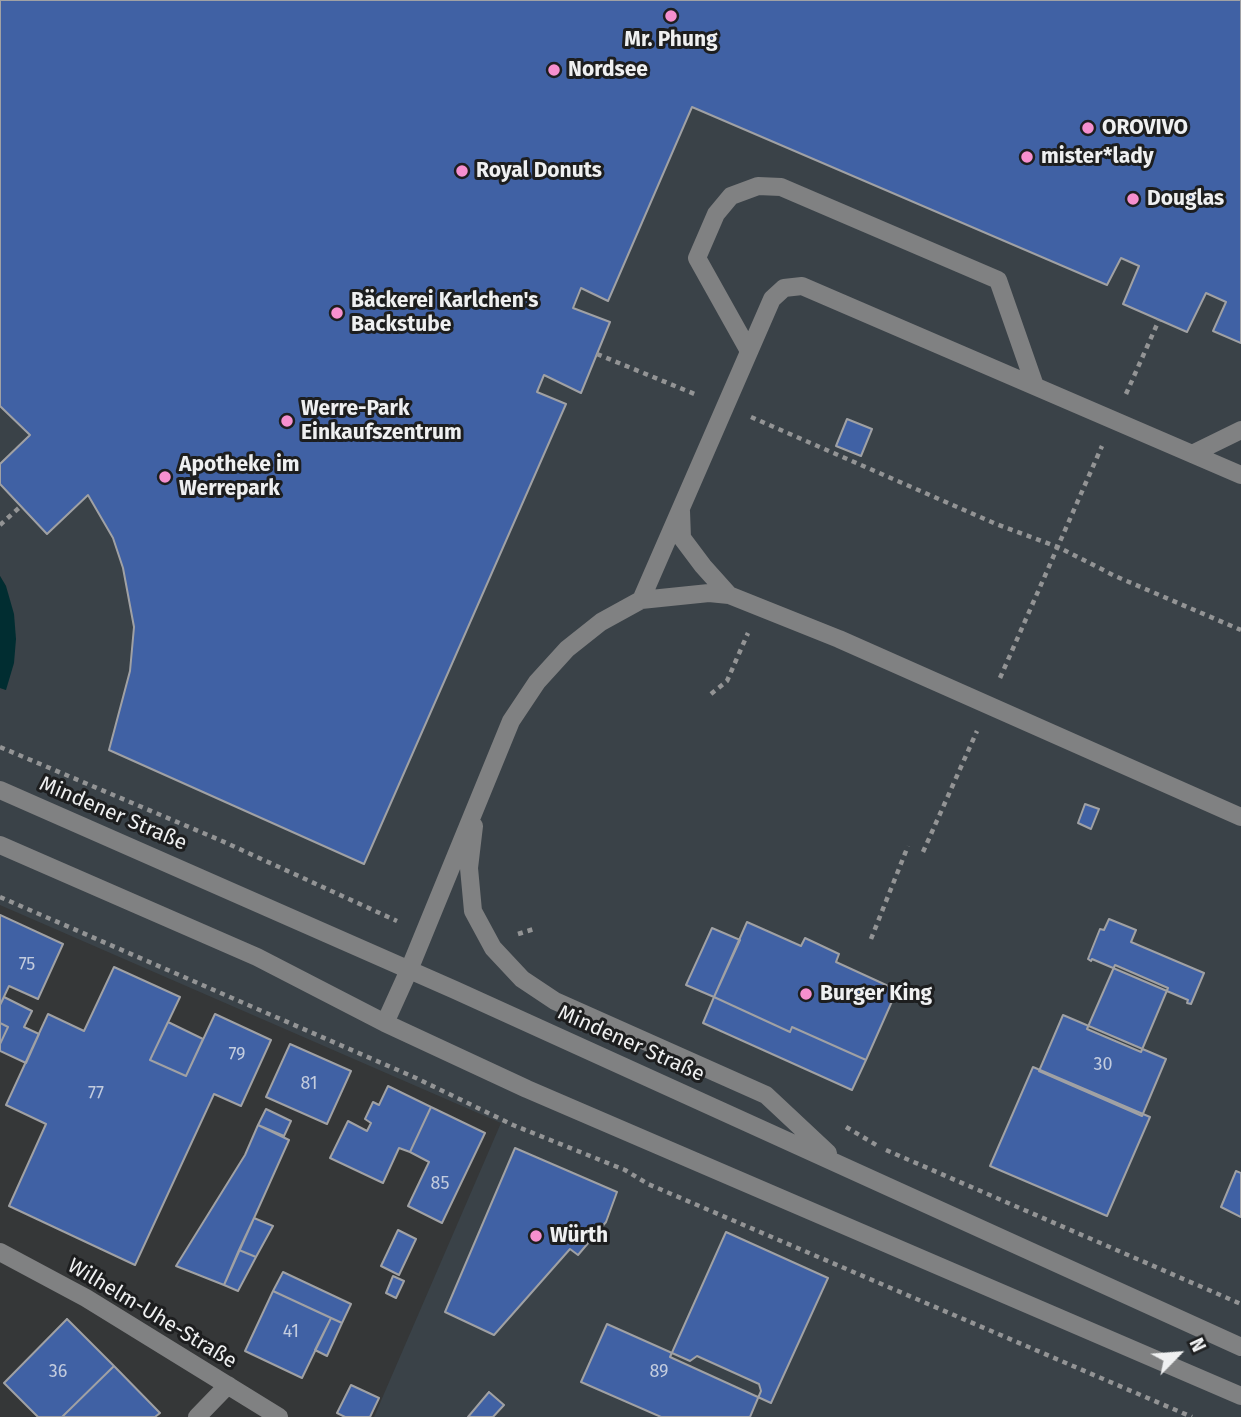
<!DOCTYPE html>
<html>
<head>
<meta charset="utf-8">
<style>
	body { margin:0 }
	#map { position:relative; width:1241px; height:1417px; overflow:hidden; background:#353738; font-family:"Fira Sans",sans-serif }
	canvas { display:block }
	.north { position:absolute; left:1143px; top:1319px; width:70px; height:70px; -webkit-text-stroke:5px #1d1e1f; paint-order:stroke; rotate:65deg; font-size:19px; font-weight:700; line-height:28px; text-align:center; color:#eff0f1 }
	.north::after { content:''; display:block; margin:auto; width:24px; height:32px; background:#eff0f1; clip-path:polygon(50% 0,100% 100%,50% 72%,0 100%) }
</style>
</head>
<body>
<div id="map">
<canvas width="1241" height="1417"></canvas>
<div class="north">N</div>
</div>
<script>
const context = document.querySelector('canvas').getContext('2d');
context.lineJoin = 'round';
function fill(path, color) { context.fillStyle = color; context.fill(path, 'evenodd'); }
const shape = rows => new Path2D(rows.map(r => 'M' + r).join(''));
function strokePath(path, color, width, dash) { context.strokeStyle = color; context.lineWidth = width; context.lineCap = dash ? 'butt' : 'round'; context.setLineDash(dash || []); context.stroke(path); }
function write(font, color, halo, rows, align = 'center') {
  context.font = font + ' "Fira Sans",sans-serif'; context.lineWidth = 6; context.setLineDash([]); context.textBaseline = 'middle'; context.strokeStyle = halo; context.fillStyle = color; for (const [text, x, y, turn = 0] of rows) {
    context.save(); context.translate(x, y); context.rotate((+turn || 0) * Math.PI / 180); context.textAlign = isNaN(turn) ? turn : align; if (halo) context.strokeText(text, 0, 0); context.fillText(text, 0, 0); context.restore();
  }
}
fill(shape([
	[0,0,1241,0,1241,1417,374,1417,501,1123,0,905,0,688,6,690,6,586,0,576]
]), '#3a4248');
fill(shape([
	[0,576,6,586,14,614,16,639,14,663,6,690,0,688]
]), '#012d31');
const building = shape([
	[0,0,1241,0,1241,343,1213,331,1226,302,1206,293,1187,332,1123,304,1139,266,1121,258,1107,285,692,107,608,301,581,288,573,308,610,322,581,393,544,375,537,392,566,404,364,864,109,750,130,671,134,627,123,568,113,538,88,495,47,534,0,484,0,464,30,435,0,406,0,0],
	[847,419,872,429,861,456,836,446,847,419],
	[1085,804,1099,809,1091,829,1078,823,1085,804],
	[0,915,63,944,38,999,9,986,0,1005,0,915],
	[1109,919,1136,930,1131,942,1204,973,1191,1004,1187,1003,1188,1000,1092,959,1091,961,1088,959,1100,929,1104,930,1109,919],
	[747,922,801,946,805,938,839,954,836,962,897,990,866,1060,792,1027,790,1032,714,997,747,922],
	[712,928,740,940,714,997,686,985,712,928],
	[1115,965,1168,988,1141,1052,1087,1029,1115,965],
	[114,967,180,997,150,1060,186,1076,215,1014,271,1040,241,1106,214,1094,135,1265,9,1206,46,1124,6,1105,48,1014,84,1031,114,967],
	[4,997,32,1011,24,1027,39,1034,26,1063,0,1051,0,1044,8,1027,0,1023,0,1005,4,997],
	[714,997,790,1032,792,1027,866,1060,852,1090,703,1023,714,997],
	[1063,1015,1166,1059,1142,1116,1039,1071,1063,1015],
	[168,1022,203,1039,186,1076,150,1060,168,1022],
	[0,1023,8,1027,0,1044,0,1023],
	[290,1044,351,1071,327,1124,266,1097,290,1044],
	[1033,1067,1150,1117,1107,1216,990,1166,1033,1067],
	[388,1086,431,1107,410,1152,399,1148,383,1183,330,1158,348,1121,367,1131,371,1123,365,1119,373,1102,379,1105,388,1086],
	[431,1107,485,1133,442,1223,408,1206,429,1162,410,1152,431,1107],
	[266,1109,291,1121,284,1136,258,1125,266,1109],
	[258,1125,289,1140,224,1285,176,1266,245,1155,258,1125],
	[515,1148,617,1192,606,1222,578,1255,570,1249,494,1335,445,1312,515,1148],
	[1236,1171,1241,1173,1241,1217,1221,1207,1236,1171],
	[254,1218,273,1226,256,1257,239,1250,254,1218],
	[398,1230,416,1239,399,1275,381,1266,398,1230],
	[726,1232,828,1278,771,1403,670,1357,726,1232],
	[239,1250,256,1257,238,1291,224,1285,239,1250],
	[283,1272,351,1304,342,1323,273,1291,283,1272],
	[393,1276,404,1281,396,1298,386,1293,393,1276],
	[273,1291,331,1318,302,1378,245,1351,273,1291],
	[331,1318,342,1323,327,1356,315,1350,331,1318],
	[67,1319,114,1366,62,1417,38,1417,4,1383,67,1319],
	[607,1324,690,1361,697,1356,759,1384,761,1391,750,1417,661,1417,581,1382,607,1324],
	[114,1366,160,1413,155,1417,62,1417,114,1366],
	[351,1385,379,1398,370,1417,345,1417,337,1413,351,1385],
	[489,1392,504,1405,493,1417,468,1417,489,1392]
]);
fill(building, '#4061a4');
strokePath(building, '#a0a1a4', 2);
strokePath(shape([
	[597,354,697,395],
	[1126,394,1159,320],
	[751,417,996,524,1058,547,1115,576,1241,630],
	[0,525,21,506],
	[1000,678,1102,446],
	[711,694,727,681,748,633],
	[0,747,222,841,397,921],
	[923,852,977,731],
	[0,897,416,1078,513,1125,625,1170,648,1184,1192,1417],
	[518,934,537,928],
	[871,939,908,846],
	[846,1127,878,1146],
	[886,1150,1241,1304]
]), '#939495', 4.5, [5, 5]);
strokePath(shape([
	[749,351,697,258,716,214,731,196,758,186,781,187,998,280,1035,386],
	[1192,454,1241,430],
	[681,511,682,538,703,566,729,595],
	[641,600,772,299,784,288,802,286,1241,475],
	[0,790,455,990,1241,1347],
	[474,826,469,868,473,911,493,948,522,979,555,1001,766,1095,828,1153],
	[0,845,257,957,385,1023,527,1089,1241,1396],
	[385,1023,409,970,511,721,537,682,567,649,601,622,641,600,709,593,729,595,839,639,1241,817],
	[0,1252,86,1298,279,1417],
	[197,1417,228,1385]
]), '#808182', 18);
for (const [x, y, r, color] of [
	[671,16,7,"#f690cf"],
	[554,70,7,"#f690cf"],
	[1088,128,7,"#f690cf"],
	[1027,157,7,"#f690cf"],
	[462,171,7,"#f690cf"],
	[1133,199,7,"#f690cf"],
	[337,313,7,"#f690cf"],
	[287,421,7,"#f690cf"],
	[165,477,7,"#f690cf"],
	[806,994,7,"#f690cf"],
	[536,1236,7,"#f690cf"]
]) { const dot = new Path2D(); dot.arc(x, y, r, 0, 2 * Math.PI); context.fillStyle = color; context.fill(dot); strokePath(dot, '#1d1e1f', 2.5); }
write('18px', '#c3ccde', null, [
	["75",27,965],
	["79",237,1055],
	["30",1103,1065],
	["81",309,1084],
	["77",96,1094],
	["85",440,1184],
	["41",291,1332],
	["36",58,1372],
	["89",659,1372]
]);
write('bold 21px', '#eff0f1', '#1d1e1f', [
	["Mr. Phung",671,40,"center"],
	["Nordsee",568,70],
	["OROVIVO",1102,128],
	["mister*lady",1041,157],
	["Royal Donuts",476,171],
	["Douglas",1147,199],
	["Bäckerei Karlchen's",351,301],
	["Backstube",351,325],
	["Werre-Park",301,409],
	["Einkaufszentrum",301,433],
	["Apotheke im",179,465],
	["Werrepark",179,489],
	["Burger King",820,994],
	["Würth",550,1236]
], 'left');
write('21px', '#eff0f1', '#1d1e1f', [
	["Mindener Straße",113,814,23],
	["Mindener Straße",631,1044,24],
	["Wilhelm-Uhe-Straße",152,1314,31]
]);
</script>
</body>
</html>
